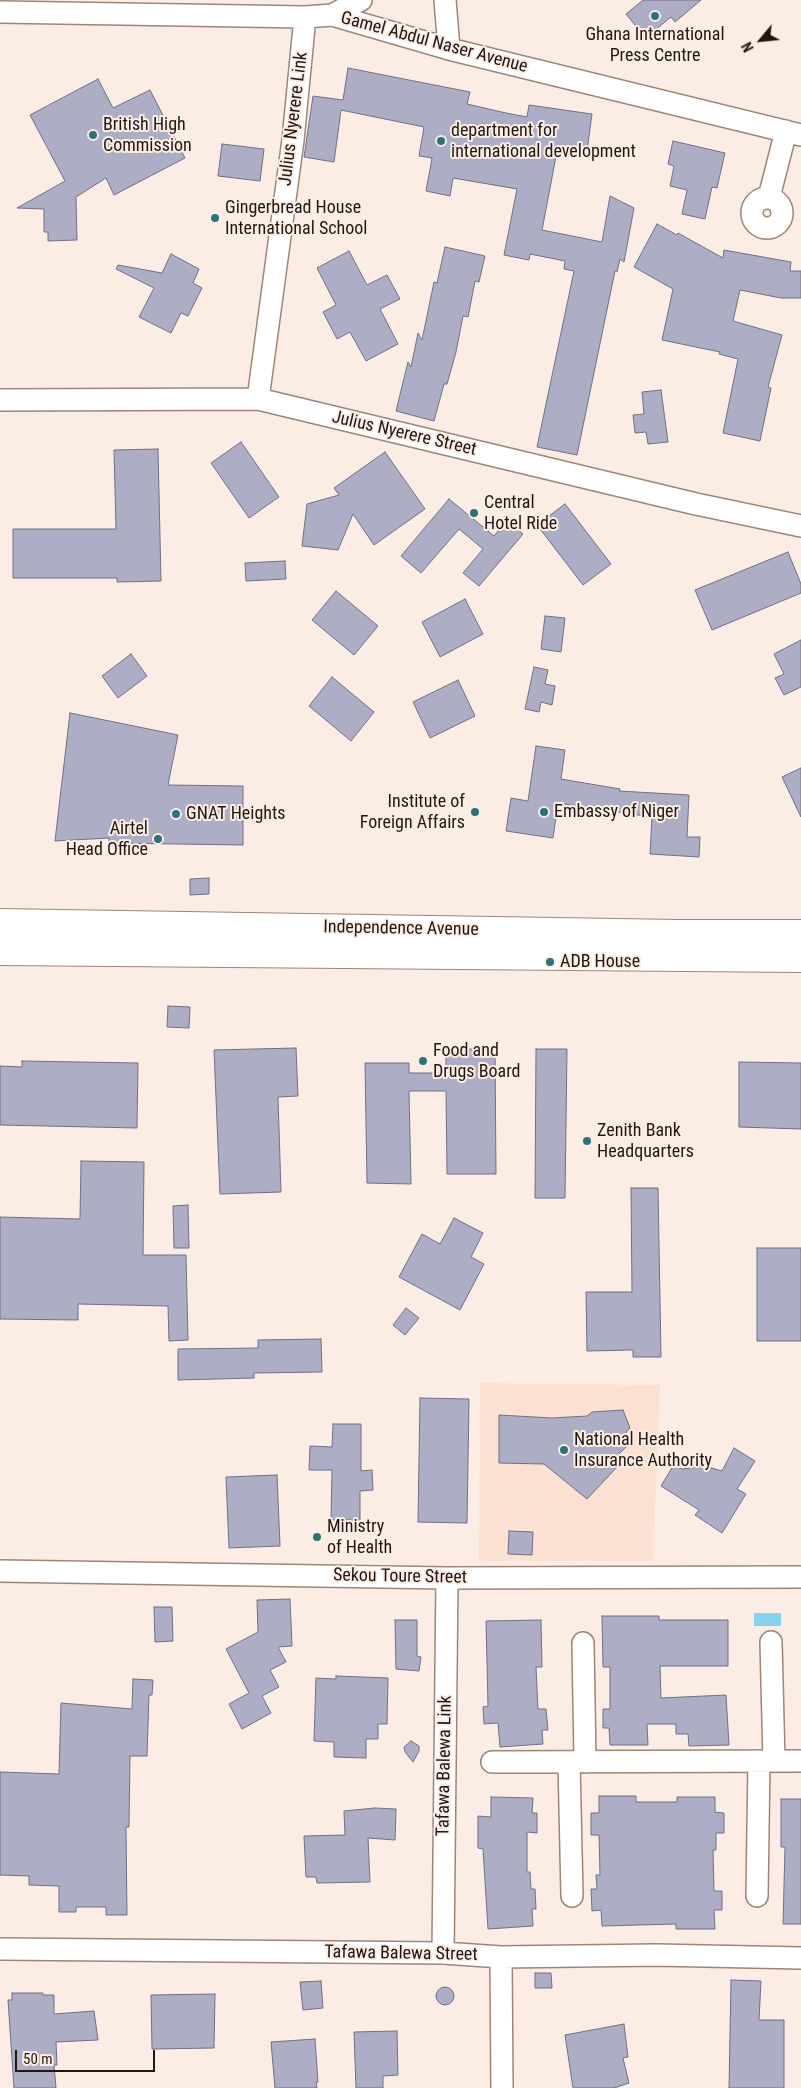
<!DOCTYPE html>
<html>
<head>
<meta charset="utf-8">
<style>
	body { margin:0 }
	#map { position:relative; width:801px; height:2088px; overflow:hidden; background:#fcede4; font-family:"Roboto Condensed",sans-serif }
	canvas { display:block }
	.north { position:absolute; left:736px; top:15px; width:50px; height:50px; -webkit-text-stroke:4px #fcede4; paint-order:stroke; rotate:242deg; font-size:14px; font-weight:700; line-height:20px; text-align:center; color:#201712 }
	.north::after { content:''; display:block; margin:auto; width:18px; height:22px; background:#201712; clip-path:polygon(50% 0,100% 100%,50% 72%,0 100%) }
	.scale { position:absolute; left:15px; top:2050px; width:140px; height:22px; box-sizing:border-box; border:2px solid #201712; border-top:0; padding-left:6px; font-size:15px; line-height:18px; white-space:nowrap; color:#201712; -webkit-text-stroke:4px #fcede4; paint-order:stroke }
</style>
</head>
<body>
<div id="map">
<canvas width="801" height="2088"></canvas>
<div class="north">N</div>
<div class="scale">50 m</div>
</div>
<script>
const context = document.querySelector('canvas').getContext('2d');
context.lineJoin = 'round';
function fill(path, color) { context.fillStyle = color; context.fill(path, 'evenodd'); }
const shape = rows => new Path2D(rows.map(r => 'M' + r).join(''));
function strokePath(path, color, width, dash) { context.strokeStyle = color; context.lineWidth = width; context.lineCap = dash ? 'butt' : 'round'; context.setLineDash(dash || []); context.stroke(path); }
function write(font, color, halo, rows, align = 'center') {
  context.font = font + ' "Roboto Condensed",sans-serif'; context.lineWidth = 4; context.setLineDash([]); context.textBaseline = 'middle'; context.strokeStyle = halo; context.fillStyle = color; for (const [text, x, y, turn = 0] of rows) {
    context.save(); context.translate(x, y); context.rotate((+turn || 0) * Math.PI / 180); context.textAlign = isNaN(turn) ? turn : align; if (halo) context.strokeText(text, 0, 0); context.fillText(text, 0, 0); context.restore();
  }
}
fill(shape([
	[480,1383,660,1385,653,1561,479,1561]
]), '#fce1d2');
fill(shape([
	[754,1613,781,1613,781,1626,754,1626]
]), '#83d4ee');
const building = shape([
	[643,0,701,0,675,22,671,17,655,30,639,30,626,14,643,0],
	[348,68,470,92,467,104,506,113,527,117,529,105,592,114,587,151,558,146,542,230,602,242,610,196,634,208,624,262,620,259,617,272,615,271,577,455,537,447,574,271,564,269,565,261,530,254,529,260,504,255,517,189,453,178,450,196,426,191,432,158,419,156,424,127,341,110,334,162,304,157,313,96,343,100,348,68],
	[98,79,113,108,150,90,185,158,114,195,106,178,76,197,77,240,48,241,48,232,44,232,44,209,17,208,65,181,30,115,98,79],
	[673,141,725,153,717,188,712,187,705,219,682,214,687,190,670,186,674,166,668,164,673,141],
	[222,144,264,149,260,181,218,176,222,144],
	[657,224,677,235,678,233,723,258,724,250,791,262,790,271,801,271,801,298,781,298,740,290,733,321,782,335,768,387,771,388,760,441,723,433,738,359,719,354,720,352,662,340,673,289,634,267,657,224],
	[445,247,485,256,479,282,475,281,468,317,463,316,456,352,447,384,444,384,434,421,396,411,408,362,411,367,418,333,422,340,434,282,437,283,445,247],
	[349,251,367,285,387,275,400,299,380,309,398,344,366,361,350,332,337,339,323,312,336,305,317,268,349,251],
	[171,254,199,269,193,283,202,288,188,316,181,313,171,333,139,317,154,288,116,269,118,265,162,273,171,254],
	[661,390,668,442,648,444,646,432,635,433,633,415,644,414,642,392,661,390],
	[241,442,279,497,249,518,211,463,241,442],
	[158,449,161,581,117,582,117,578,13,578,13,529,116,529,114,450,158,449],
	[385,452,425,509,374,545,353,514,338,550,302,546,307,504,339,495,334,488,385,452],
	[449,499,494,536,507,520,523,534,479,586,463,573,483,549,459,529,421,573,401,556,449,499],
	[565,504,611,564,583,585,537,525,565,504],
	[788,552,801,584,801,593,712,630,695,590,788,552],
	[285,561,286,579,246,581,245,563,285,561],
	[336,591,378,626,354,655,312,620,336,591],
	[465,599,483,634,440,657,422,622,465,599],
	[545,616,565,618,561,652,541,649,545,616],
	[801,640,801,687,784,695,775,678,784,674,774,654,801,640],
	[131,654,147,676,118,698,102,676,131,654],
	[534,667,548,670,545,684,555,686,552,705,541,702,539,712,525,709,534,667],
	[332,677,374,712,351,741,309,706,332,677],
	[458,680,475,716,430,738,413,702,458,680],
	[70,713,178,735,168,785,243,786,243,845,109,843,109,838,55,841,70,713],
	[536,746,565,750,561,779,620,789,619,791,689,795,687,837,700,837,699,857,650,854,652,817,558,803,553,838,506,831,511,798,528,801,536,746],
	[801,768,801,817,782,777,801,768],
	[209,878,209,894,190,895,190,879,209,878],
	[168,1006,190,1007,189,1028,167,1027,168,1006],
	[296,1048,298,1096,278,1097,281,1192,220,1194,214,1050,296,1048],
	[446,1049,495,1049,496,1174,447,1174,446,1091,409,1091,411,1184,367,1183,365,1063,409,1063,409,1073,446,1073,446,1049],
	[536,1049,567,1049,565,1198,535,1198,536,1049],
	[22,1061,138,1063,137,1128,0,1125,0,1066,22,1067,22,1061],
	[739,1062,801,1063,801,1129,739,1127,739,1062],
	[81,1161,144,1162,143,1255,186,1255,188,1340,169,1341,168,1306,78,1304,78,1320,0,1319,0,1217,80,1219,81,1161],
	[631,1188,658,1188,661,1357,633,1357,633,1350,587,1351,586,1292,632,1292,631,1188],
	[188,1205,189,1248,174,1248,173,1206,188,1205],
	[454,1218,483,1233,471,1257,484,1264,460,1310,399,1277,422,1234,440,1244,454,1218],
	[757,1248,801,1248,801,1341,757,1341,757,1248],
	[406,1308,419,1318,405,1335,393,1325,406,1308],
	[321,1339,322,1372,254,1373,254,1378,178,1380,178,1349,258,1348,258,1340,321,1339],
	[420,1398,469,1399,467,1523,418,1522,420,1398],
	[623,1410,630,1428,622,1437,628,1445,619,1454,618,1466,587,1499,544,1464,499,1463,499,1415,552,1418,587,1416,592,1412,623,1410],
	[333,1424,361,1424,361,1471,372,1470,373,1490,360,1491,360,1520,331,1520,332,1470,309,1470,310,1446,332,1447,333,1424],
	[734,1448,755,1461,737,1489,746,1494,722,1533,695,1515,699,1510,661,1486,673,1466,683,1469,705,1466,722,1471,734,1448],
	[277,1475,280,1546,229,1548,226,1477,277,1475],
	[509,1531,533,1532,532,1555,508,1554,509,1531],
	[290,1599,292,1646,278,1647,286,1662,270,1670,279,1687,262,1696,271,1713,242,1729,229,1704,249,1693,226,1649,258,1632,257,1600,290,1599],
	[154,1607,172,1607,173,1641,155,1642,154,1607],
	[602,1616,659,1616,659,1620,728,1620,728,1666,660,1666,661,1698,726,1695,729,1745,689,1746,688,1734,676,1734,676,1724,647,1724,648,1745,610,1745,609,1728,603,1728,603,1709,610,1709,610,1667,603,1667,602,1616],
	[395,1620,417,1620,417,1656,421,1657,419,1671,396,1669,395,1620],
	[541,1620,542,1667,536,1667,538,1709,546,1709,548,1730,542,1730,543,1744,500,1747,498,1723,484,1724,483,1707,488,1706,486,1621,541,1620],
	[336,1676,388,1678,387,1724,378,1724,378,1739,366,1739,366,1758,334,1757,334,1742,314,1741,316,1678,336,1679,336,1676],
	[133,1679,153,1680,152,1695,149,1695,147,1756,130,1756,129,1827,126,1827,127,1915,106,1915,106,1907,76,1907,76,1912,59,1912,59,1886,29,1885,29,1876,0,1875,0,1772,59,1774,61,1703,132,1709,133,1679],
	[411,1741,419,1746,419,1751,413,1762,405,1752,404,1747,411,1741],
	[599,1796,636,1796,636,1802,677,1802,677,1797,715,1797,715,1812,724,1813,724,1833,716,1833,716,1850,713,1850,714,1891,722,1891,722,1910,714,1910,715,1929,676,1929,676,1924,602,1926,601,1910,592,1911,591,1889,597,1889,596,1875,600,1875,599,1835,591,1835,591,1813,599,1813,599,1796],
	[491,1797,533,1798,532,1813,537,1813,537,1833,527,1832,527,1872,530,1872,531,1889,535,1889,536,1909,532,1909,533,1926,488,1929,483,1849,478,1848,478,1816,491,1817,491,1797],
	[781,1799,801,1799,801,1924,783,1924,785,1847,781,1847,781,1799],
	[375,1808,396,1809,395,1840,368,1838,370,1882,317,1883,316,1877,306,1877,304,1836,345,1835,344,1811,375,1808],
	[535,1973,551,1973,552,1988,535,1988,535,1973],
	[731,1980,761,1981,759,2020,784,2020,784,2088,729,2088,731,1980],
	[321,1981,323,2008,303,2010,300,1982,321,1981],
	'436 1996a9 9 0 1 1 18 0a9 9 0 1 1-18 0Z',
	[12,1993,43,1993,43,1995,54,1995,54,2014,94,2011,98,2040,56,2042,57,2065,54,2065,56,2088,14,2088,8,2000,12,2000,12,1993],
	[215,1994,214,2048,152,2049,151,1995,215,1994],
	[624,2024,628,2057,623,2058,629,2083,614,2088,573,2088,565,2035,624,2024],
	[397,2031,398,2075,383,2076,383,2088,356,2088,354,2032,397,2031],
	[315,2039,318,2082,316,2082,317,2088,275,2088,271,2042,315,2039]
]);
fill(building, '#adadc5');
strokePath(building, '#6f6f86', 1);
const street = shape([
	[445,0,449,49],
	[0,12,305,17,332,15,449,49,801,135],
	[332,15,361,0],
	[769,197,786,131],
	'752 213a15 15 0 1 1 30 0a15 15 0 1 1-30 0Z',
	[258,399,293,140,305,17],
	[0,400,258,399,696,504,801,526],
	[0,1571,447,1578,801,1577],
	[771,1642,774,1761],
	[583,1643,585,1762],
	[492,1762,801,1761],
	[569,1762,572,1896],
	[757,1896,759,1761],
	[0,1949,443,1953,501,1957,656,1955,801,1958],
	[443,1953,447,1578],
	[501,1957,502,2088]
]);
const primary = shape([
	[0,923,679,934,801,934],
	[0,951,801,958]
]);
strokePath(street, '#9d8578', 24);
strokePath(primary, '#9d8578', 30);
strokePath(street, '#fff', 21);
strokePath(primary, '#fff', 28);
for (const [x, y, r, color] of [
	[655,16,5,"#2a737b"],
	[93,135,5,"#2a737b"],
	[441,141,5,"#2a737b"],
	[215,218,5,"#2a737b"],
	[474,513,5,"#2a737b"],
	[475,812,5,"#2a737b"],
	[544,812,5,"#2a737b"],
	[176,814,5,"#2a737b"],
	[158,839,5,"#2a737b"],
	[550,962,5,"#2a737b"],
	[423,1061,5,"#2a737b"],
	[587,1141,5,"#2a737b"],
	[564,1450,5,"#2a737b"],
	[317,1537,5,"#2a737b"]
]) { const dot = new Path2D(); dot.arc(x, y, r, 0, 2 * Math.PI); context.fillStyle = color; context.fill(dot); strokePath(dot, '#fcede4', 2); }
write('18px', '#201712', '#fcede4', [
	["Ghana International",655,35,"center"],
	["Press Centre",655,56,"center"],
	["British High",103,125],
	["Commission",103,146],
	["department for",451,131],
	["international development",451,152],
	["Gingerbread House",225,208],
	["International School",225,229],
	["Central",484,503],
	["Hotel Ride",484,524],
	["Institute of",465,802,"right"],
	["Foreign Affairs",465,823,"right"],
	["Embassy of Niger",554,812],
	["GNAT Heights",186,814],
	["Airtel",148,829,"right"],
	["Head Office",148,850,"right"],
	["ADB House",560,962],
	["Food and",433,1051],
	["Drugs Board",433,1072],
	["Zenith Bank",597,1131],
	["Headquarters",597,1152],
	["National Health",574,1440],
	["Insurance Authority",574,1461],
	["Ministry",327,1527],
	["of Health",327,1548]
], 'left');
write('18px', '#201712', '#fcede4', [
	["Gamel Abdul Naser Avenue",434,43,15],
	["Julius Nyerere Link",294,119,-83],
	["Julius Nyerere Street",404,434,13],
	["Independence Avenue",401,929,1],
	["Sekou Toure Street",400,1577,1],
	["Tafawa Balewa Link",445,1766,-89],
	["Tafawa Balewa Street",401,1954,1]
]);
</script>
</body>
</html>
